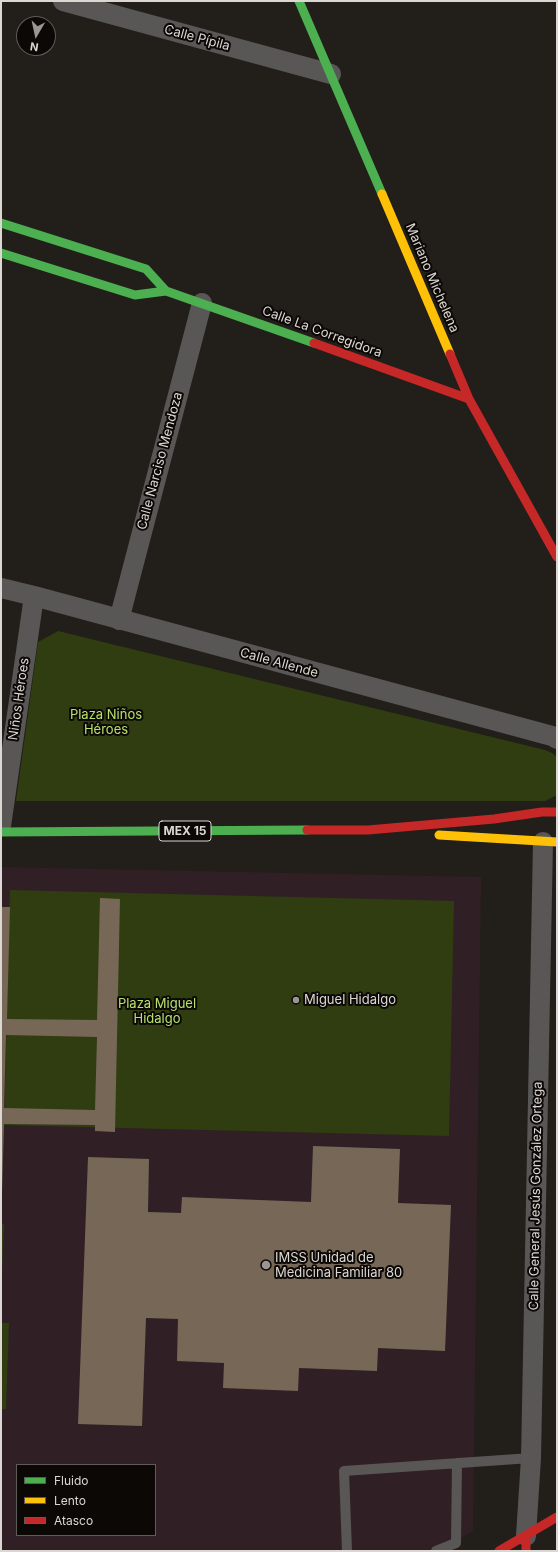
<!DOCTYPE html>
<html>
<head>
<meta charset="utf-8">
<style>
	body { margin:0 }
	#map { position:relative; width:558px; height:1552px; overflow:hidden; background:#221e1a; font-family:Inter,sans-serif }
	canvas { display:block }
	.frame { position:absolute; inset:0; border:2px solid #dcd7d2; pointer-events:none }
	.legend { position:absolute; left:16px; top:1464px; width:140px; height:72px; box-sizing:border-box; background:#0b0806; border:1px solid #5f5b58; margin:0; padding:5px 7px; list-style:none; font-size:12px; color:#dcd7d2 }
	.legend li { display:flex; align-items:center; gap:8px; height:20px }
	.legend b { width:20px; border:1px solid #5f5b58 }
	.north { position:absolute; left:16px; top:16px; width:40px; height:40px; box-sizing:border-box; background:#0b0806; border:1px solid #5f5b58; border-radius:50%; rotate:189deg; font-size:11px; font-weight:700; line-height:16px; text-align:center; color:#dcd7d2 }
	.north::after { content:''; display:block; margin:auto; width:14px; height:18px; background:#9b9692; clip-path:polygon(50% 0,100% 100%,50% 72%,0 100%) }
</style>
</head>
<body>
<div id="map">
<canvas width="558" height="1552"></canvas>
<div class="frame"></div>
<ul class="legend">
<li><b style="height:5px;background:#4caf50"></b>Fluido</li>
<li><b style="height:5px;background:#ffc107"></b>Lento</li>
<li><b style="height:5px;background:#c62828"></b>Atasco</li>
</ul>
<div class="north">N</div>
</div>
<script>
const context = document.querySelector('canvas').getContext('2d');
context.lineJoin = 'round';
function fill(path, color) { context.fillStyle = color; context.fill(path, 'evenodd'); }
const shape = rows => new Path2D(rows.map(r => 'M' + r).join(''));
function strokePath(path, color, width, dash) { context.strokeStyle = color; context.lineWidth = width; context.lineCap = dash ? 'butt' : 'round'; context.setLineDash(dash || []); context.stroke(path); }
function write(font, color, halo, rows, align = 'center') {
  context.font = font + ' Inter,sans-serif'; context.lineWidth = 4; context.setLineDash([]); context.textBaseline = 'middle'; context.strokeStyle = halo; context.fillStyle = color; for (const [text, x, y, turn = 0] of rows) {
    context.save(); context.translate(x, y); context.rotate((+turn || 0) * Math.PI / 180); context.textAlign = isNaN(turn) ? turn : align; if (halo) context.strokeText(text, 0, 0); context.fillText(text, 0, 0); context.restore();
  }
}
fill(shape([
	[1,867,481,877,473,1531,438,1551,1,1551],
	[17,1465,155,1465,155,1535,17,1535]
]), '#302025');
fill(shape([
	[58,631,545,750,552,753,557,757,557,795,545,801,16,801,38,642],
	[10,890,454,901,449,1136,4,1125],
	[1,1224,4,1224,1,1299],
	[1,1323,9,1323,6,1409,1,1409]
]), '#303d10');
fill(shape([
	[100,898,120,899,115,1132,95,1131,95,1125,4,1124,2,1193,1,1193,1,907,10,907,7,1019,97,1020],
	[6,1035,97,1037,95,1110,4,1108],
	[313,1146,400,1149,398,1203,451,1205,445,1351,378,1348,377,1371,299,1368,298,1391,223,1388,224,1363,177,1361,178,1319,146,1318,142,1426,78,1424,88,1157,149,1159,148,1212,181,1213,182,1197,311,1202]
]), '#776757');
strokePath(shape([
	[347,1551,344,1471,531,1458],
	[436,1551,456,1543,457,1463]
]), '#585756', 10);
strokePath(shape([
	[63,1,331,74],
	[1,588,34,596,552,736,557,739],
	[119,620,202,303],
	[1,826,34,596],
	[526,1536,531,1458,543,842]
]), '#585756', 20);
strokePath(shape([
	[299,1,382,194],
	[1,223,146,269,166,291],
	[1,253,135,295,166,291,314,343],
	[1,832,307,830]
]), '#4caf50', 9);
strokePath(shape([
	[382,194,450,354],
	[439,835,557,842]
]), '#ffc107', 9);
strokePath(shape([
	[314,343,469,399],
	[450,354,469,399,557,557],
	[307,830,368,830,494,819,542,812,557,812],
	[526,1536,526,1551],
	[499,1551,557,1517]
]), '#c62828', 9);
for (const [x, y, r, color] of [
	[296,1000,4,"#9b9692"],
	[266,1265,5,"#9b9692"]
]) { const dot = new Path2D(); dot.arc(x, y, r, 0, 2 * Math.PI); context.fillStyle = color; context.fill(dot); strokePath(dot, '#0b0806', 1.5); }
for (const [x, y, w] of [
	[185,831,52]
]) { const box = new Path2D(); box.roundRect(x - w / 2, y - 10, w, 20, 3); context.fillStyle = '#0b0806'; context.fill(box); strokePath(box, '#dcd7d2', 1); }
write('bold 12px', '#dcd7d2', null, [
	["MEX 15",185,831]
]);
write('13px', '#dcd7d2', '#0b0806', [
	["Calle Pípila",197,38,15],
	["Mariano Michelena",432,278,67],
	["Calle La Corregidora",322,332,20],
	["Calle Narciso Mendoza",160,461,-75],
	["Calle Allende",279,663,15],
	["Niños Héroes",19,699,-82],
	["Calle General Jesús González Ortega",536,1196,-89]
]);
write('13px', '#b7e16a', '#0b0806', [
	["Plaza Niños",106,715],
	["Héroes",106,730],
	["Plaza Miguel",157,1004],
	["Hidalgo",157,1019]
]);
write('13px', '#dcd7d2', '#0b0806', [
	["Miguel Hidalgo",304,1000],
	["IMSS Unidad de",275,1258],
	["Medicina Familiar 80",275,1273]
], 'left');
</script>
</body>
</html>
